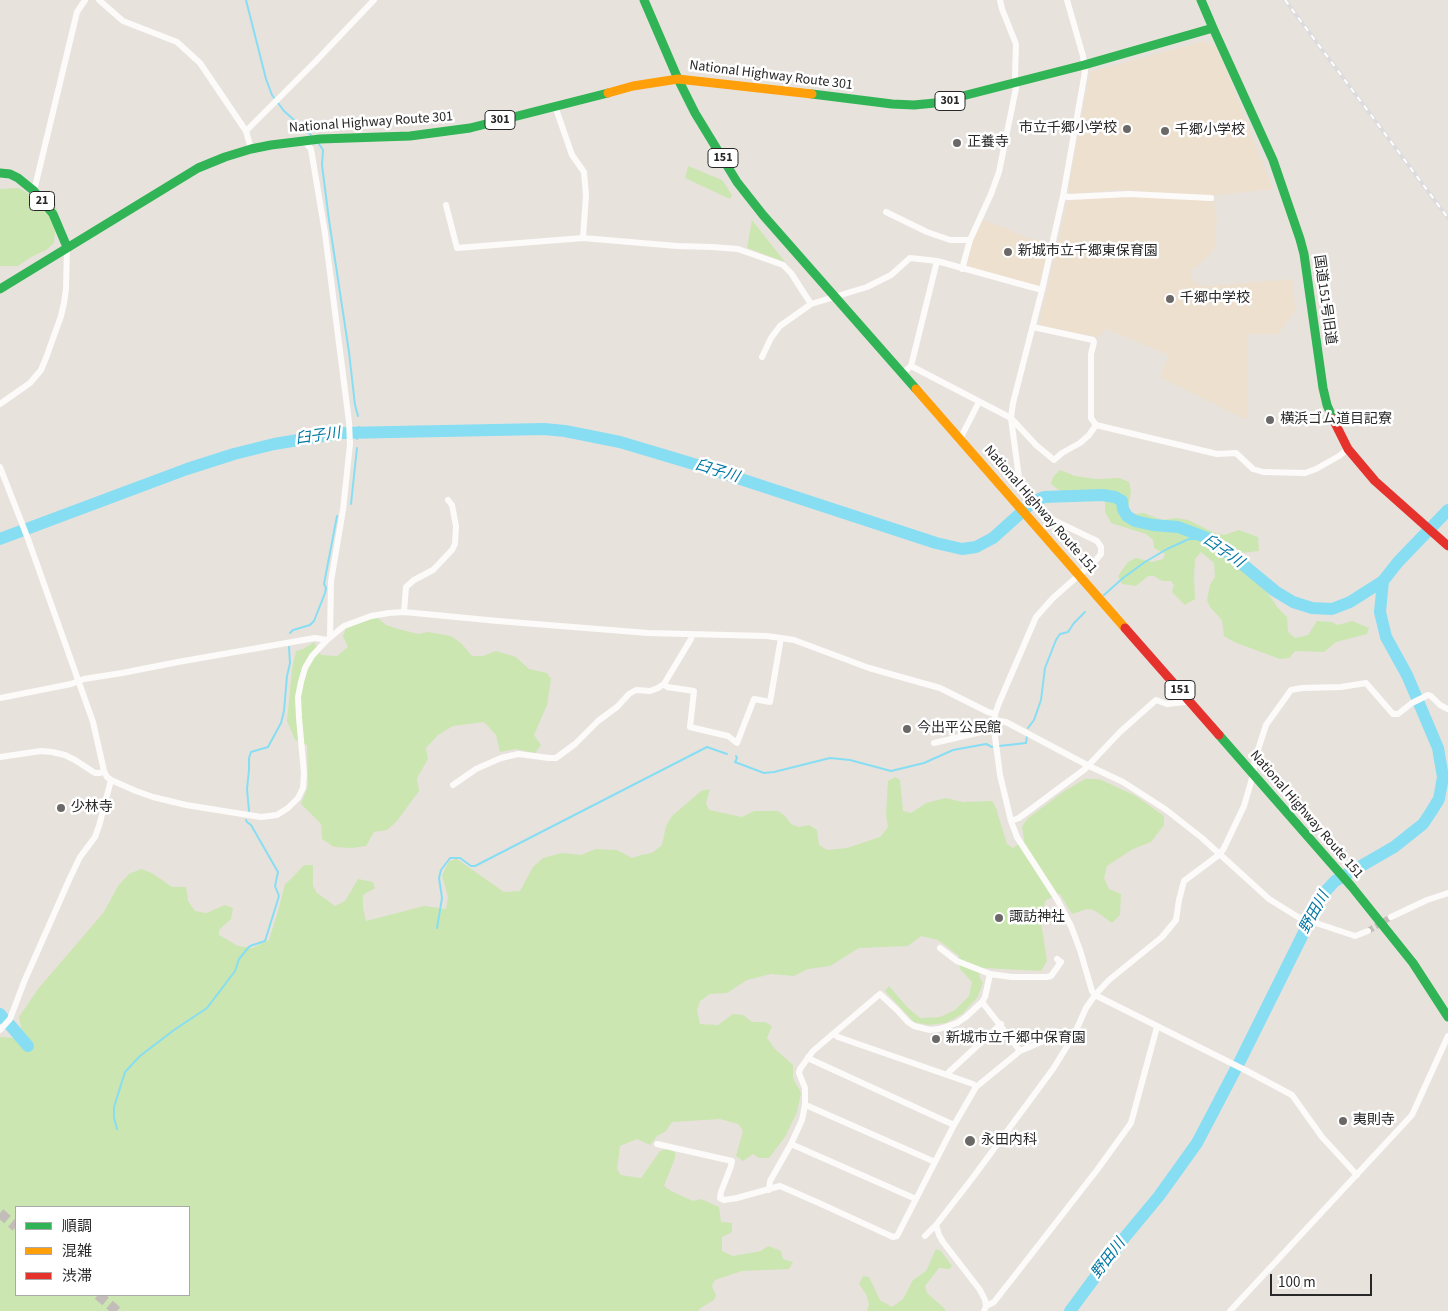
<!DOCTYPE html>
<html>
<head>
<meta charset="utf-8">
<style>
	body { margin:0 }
	#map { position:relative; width:1448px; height:1311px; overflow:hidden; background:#e8e2dd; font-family:"Source Sans 3","Noto Sans JP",sans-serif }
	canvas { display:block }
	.legend { position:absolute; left:15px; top:1206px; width:175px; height:90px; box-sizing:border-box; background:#fff; border:1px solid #a9a9a9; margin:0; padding:6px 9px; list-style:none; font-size:15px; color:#282828 }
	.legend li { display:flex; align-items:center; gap:10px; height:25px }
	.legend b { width:25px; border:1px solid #a9a9a9 }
	.scale { position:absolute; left:1270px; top:1274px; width:102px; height:22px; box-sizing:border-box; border:2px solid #282828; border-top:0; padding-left:6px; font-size:15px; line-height:18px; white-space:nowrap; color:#282828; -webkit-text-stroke:4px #fff; paint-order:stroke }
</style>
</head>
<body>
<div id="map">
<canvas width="1448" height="1311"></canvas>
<ul class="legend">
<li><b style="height:6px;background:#30b455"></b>順調</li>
<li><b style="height:6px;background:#ff9f0a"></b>混雑</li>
<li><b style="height:6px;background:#e5322d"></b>渋滞</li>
</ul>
<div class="scale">100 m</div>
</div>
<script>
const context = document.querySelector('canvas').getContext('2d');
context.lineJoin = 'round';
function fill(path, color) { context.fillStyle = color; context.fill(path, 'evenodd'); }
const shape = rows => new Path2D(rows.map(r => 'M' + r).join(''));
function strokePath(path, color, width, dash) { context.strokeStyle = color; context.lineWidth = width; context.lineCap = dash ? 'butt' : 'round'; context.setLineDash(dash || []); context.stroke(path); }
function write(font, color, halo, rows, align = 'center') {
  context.font = font + ' "Source Sans 3","Noto Sans JP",sans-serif'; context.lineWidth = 5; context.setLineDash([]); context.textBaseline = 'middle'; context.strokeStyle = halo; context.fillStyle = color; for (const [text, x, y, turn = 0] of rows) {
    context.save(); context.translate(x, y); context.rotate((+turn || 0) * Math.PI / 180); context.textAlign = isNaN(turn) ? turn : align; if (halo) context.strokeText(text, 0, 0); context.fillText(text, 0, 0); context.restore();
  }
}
fill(shape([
	[1204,41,1217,46,1273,189,1210,196,1117,190,1071,194,1068,190,1090,72],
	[1134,195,1214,201,1217,223,1215,233,1216,246,1206,259,1190,271,1193,282,1206,286,1293,279,1295,311,1278,334,1248,334,1248,417,1245,419,1160,377,1169,355,1110,331,1107,328,1099,337,1041,327,1039,324,1068,201,1114,196],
	[983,220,1008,229,1025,237,1049,243,1039,286,970,268,967,261,973,239]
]), '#ede0cf');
fill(shape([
	[688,166,722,180,732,195,730,199,685,178],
	[19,188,37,199,48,195,54,199,57,210,52,221,55,232,54,243,46,250,31,257,18,266,0,266,0,189],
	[752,220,785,262,747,248],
	[1060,470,1075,476,1096,479,1119,478,1129,482,1131,491,1128,508,1133,514,1144,513,1162,520,1177,518,1188,520,1215,533,1224,535,1239,530,1258,537,1259,551,1240,553,1237,563,1253,576,1269,595,1278,608,1287,617,1288,632,1295,638,1308,635,1317,621,1331,622,1338,625,1352,621,1369,628,1367,634,1336,642,1324,652,1295,651,1289,658,1280,659,1234,642,1224,636,1222,620,1210,607,1207,600,1210,585,1215,577,1214,563,1201,552,1195,559,1194,576,1195,599,1185,605,1172,592,1174,585,1171,581,1162,581,1154,576,1148,576,1136,586,1122,584,1118,576,1128,562,1136,558,1152,562,1163,559,1165,554,1154,548,1153,540,1146,534,1111,523,1105,512,1105,502,1100,492,1060,491,1051,484,1053,477],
	[377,617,386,625,398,629,419,634,428,632,451,636,462,644,472,656,483,656,496,651,516,657,529,669,547,673,551,679,547,705,534,735,541,745,535,753,515,749,500,752,496,735,484,722,453,726,438,735,426,748,428,759,417,778,419,791,397,821,387,830,374,832,366,846,352,848,334,847,322,839,321,824,301,804,308,786,307,745,295,740,287,721,292,669,296,651,303,649,314,642,321,655,337,656,348,647,343,636,346,628],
	[895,777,900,780,903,811,911,813,926,803,946,798,963,802,992,801,996,808,1007,844,1013,848,1024,840,1022,827,1027,819,1063,792,1085,779,1099,779,1136,796,1164,816,1164,825,1151,842,1133,849,1107,866,1104,878,1109,889,1121,894,1120,915,1112,923,1094,910,1087,909,1072,914,1060,894,1046,900,1040,916,1047,961,1041,971,983,968,979,976,983,983,977,998,962,1014,946,1023,928,1025,914,1022,885,991,889,986,907,1007,920,1018,940,1017,955,1010,969,996,972,982,960,969,959,956,938,940,921,936,908,946,859,948,830,966,808,969,794,976,771,974,747,980,727,993,710,994,700,1001,697,1010,700,1024,718,1025,733,1014,743,1015,752,1022,765,1022,772,1026,767,1038,775,1049,793,1065,793,1078,801,1093,797,1112,785,1137,769,1158,759,1158,753,1154,743,1161,736,1156,743,1131,738,1124,720,1119,672,1122,666,1131,657,1136,650,1145,637,1139,620,1146,617,1169,621,1175,641,1178,660,1151,667,1149,675,1152,675,1158,664,1186,671,1191,693,1201,701,1199,719,1207,721,1222,732,1223,732,1232,722,1237,722,1251,733,1256,761,1251,768,1246,781,1251,783,1259,793,1262,789,1269,742,1271,715,1280,712,1286,716,1295,714,1300,699,1309,699,1311,0,1311,0,1037,18,1038,21,1027,19,1017,38,989,104,912,118,886,129,874,141,869,152,873,172,887,186,887,188,901,195,911,206,913,225,905,233,908,231,919,219,930,219,935,238,946,252,948,269,940,278,911,285,884,292,878,304,865,313,865,313,886,317,893,335,906,345,901,358,879,373,882,375,888,363,895,363,908,366,921,424,906,446,909,448,897,442,875,449,861,457,859,504,892,520,891,533,867,543,858,562,853,581,855,596,849,617,850,632,858,641,855,652,853,662,845,666,826,672,816,701,791,710,789,706,803,709,810,742,817,754,811,778,811,785,816,791,824,799,827,809,825,817,830,819,845,827,850,847,848,880,837,888,827,886,815,888,781],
	[16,1207,189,1207,189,1295,16,1295],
	[936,1249,941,1251,952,1266,949,1269,939,1268,925,1286,927,1293,945,1309,945,1311,867,1311,869,1304,866,1294,859,1284,863,1276,869,1277,880,1300,892,1307,903,1299,913,1280,926,1271]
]), '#cbe6b1');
strokePath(shape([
	[246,0,266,79,272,95,284,111,311,135],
	[319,144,323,150,322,165,329,220,349,352,355,405,358,416],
	[357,439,359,427],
	[351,504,357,448],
	[1104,595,1123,578,1145,562,1167,549,1189,539,1210,539],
	[290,633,293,630,310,625,314,621,325,593,326,588,324,584,337,516],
	[1028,728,1034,720,1041,700,1045,668,1056,640,1060,634,1068,632,1074,623,1085,612],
	[999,746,1026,743,1027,736],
	[736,756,737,758,735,762,764,773,774,772,830,758,850,760,891,771,924,763,953,750,986,744,992,747],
	[249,811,247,789,249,770,249,758,251,752,268,747,281,723,284,711,287,676,290,663,289,647],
	[437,928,442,898,439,878,441,870,450,858,460,858,471,866,475,866,707,747,727,754],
	[117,1129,114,1118,114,1107,125,1072,140,1056,174,1030,207,1008,235,971,239,959,248,948,250,946,265,941,279,896,275,886,278,872,251,825,247,822,246,820]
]), '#87def3', 2);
strokePath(shape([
	[0,539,187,469,234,454,274,444,341,433,544,429,565,431,620,442,707,468,936,543,962,549,976,547,993,538,1033,502,1044,497,1102,495,1115,497,1122,501,1123,509,1127,516,1135,521,1153,525,1178,527,1210,539,1235,558,1275,591,1293,602,1312,608,1332,609,1350,602,1383,581],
	[0,1014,4,1019],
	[10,1025,28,1046],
	[1070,1311,1125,1237,1159,1196,1197,1143,1241,1059,1323,894,1335,881,1394,847,1423,824,1431,812,1439,799,1443,777,1438,748,1407,675,1386,637,1380,612,1383,581,1398,562,1448,510]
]), '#87def3', 12);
strokePath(shape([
	[1368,931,1391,917]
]), '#c2bdb9', 6, [6, 3]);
strokePath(shape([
	[0,1213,16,1227],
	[98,1295,117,1311]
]), '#c2bdb9', 10, [10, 5]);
strokePath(shape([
	[99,0,123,21,177,42,200,63,246,131,251,149],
	[555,106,572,155,584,172,586,195,583,238],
	[246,131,315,62,374,0],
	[304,141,311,149,325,233,349,422,350,444,343,510,331,581,330,637],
	[34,191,77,12,85,0],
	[1063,196,1069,197,1129,194,1211,198],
	[446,205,457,248,583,238,677,246,712,247,738,249,783,265,791,273,811,304],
	[886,212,927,232,950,240,970,240],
	[962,269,970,240,991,194,999,172,1016,88,1015,75,1016,44,1002,9,1000,0],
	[1033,327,1093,340,1094,342,1091,354,1091,418,1096,425,1217,454,1236,453,1253,469,1263,472,1305,473,1316,469,1339,456,1348,449],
	[762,357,771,338,780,326,811,304,867,287,891,275,910,258,937,261,1042,290],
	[911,366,1011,418,1036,445,1054,460,1062,453,1080,443,1089,435,1096,425],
	[903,373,911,366,937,261],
	[0,404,30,383,41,370,46,358,61,316,64,303,66,289,67,247],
	[960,439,979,402],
	[0,467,28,539,93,722,104,771,107,777,111,780],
	[404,612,406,587,414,580,433,570,452,550,455,544,456,526,452,505,448,500],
	[664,684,667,687,694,691,690,727,728,736,737,743,754,699,770,702,781,638],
	[0,698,71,684,84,679,122,673,178,662,315,638,327,640,344,626,371,616,389,613,404,612,498,621,648,633,767,636,781,638,794,640,869,668,940,688,988,712,995,714],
	[994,720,1006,722,1089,766,1123,782,1165,809,1202,838,1269,899,1298,917,1355,936,1368,931],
	[934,743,994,729],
	[0,757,41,751,52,752,65,755,75,760,95,773,100,773,104,771],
	[453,785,476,769,501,758,518,754,549,758,556,758,575,744,598,721,617,707,629,694,636,690,650,691,658,688,664,684,691,639,692,635],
	[1011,821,1019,818,1085,769,1120,732,1156,700,1167,704,1185,702,1189,700],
	[1391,917,1427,900,1448,893],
	[940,948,957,961,990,974,1012,977,1047,977,1051,976,1061,962,1057,959],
	[982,1002,1020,1051],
	[0,1030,10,1019,24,982,69,880,80,857,95,837,99,826,111,780,136,791,153,797,186,805,261,817,277,815,288,808,298,798,303,788,304,773,299,718,298,697,301,682,305,668,312,656,327,640],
	[834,1034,838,1037,973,1084,976,1087],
	[808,1057,812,1060,954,1125],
	[948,1075,949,1072,1001,1024],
	[805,1105,808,1106,935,1162],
	[657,1144,732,1161,731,1166,721,1192,720,1198,724,1200,737,1198,780,1186,819,1203,893,1237,897,1236,954,1125,976,1087,1020,1051,1053,1037,1074,1035],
	[791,1144,916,1199],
	[1357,1175,1322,1137,1292,1095,1247,1071,1095,995,1109,980,1162,937,1176,920,1179,900,1184,881,1220,854,1224,848,1244,806,1253,775,1255,759,1266,725,1291,690,1302,688,1341,687,1366,683,1393,714,1398,714,1412,703,1428,695,1431,696,1440,705,1448,709],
	[769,1190,770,1181,791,1144,802,1120,805,1105,805,1088,799,1073,800,1069,813,1051,880,994,897,1010,908,1022,914,1026,930,1030,939,1029,957,1023,966,1017,982,1002,985,997,990,974],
	[925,1236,936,1225],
	[986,1306,994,1302,1023,1265,1097,1170,1131,1123,1157,1027],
	[984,1311,986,1306,985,1300,980,1290,943,1242,939,1235,936,1225,971,1180,1053,1069,1074,1035,1086,1008,1095,995,1092,991,1080,950,1071,926,1057,899,1017,837,1011,821,1000,775,994,729,995,714,999,703,1036,617,1053,598,1096,560,1101,554,1101,547,1097,541,1047,517,1041,511,1029,496,1019,478,1011,418,1013,403,1042,290,1063,196,1085,72,1083,56,1067,0],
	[1230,1311,1412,1115,1448,1036]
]), '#fcfbfa', 6);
strokePath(shape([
	[644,0,678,79,695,113,737,182,763,215,916,389],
	[1213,28,1273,160,1300,239,1304,254,1323,388,1327,405,1333,419],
	[812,94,892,104,914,105,935,103,1084,65,1213,28,1201,0],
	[0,173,10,174,18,178,34,191,53,214,67,247],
	[0,289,198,168,225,157,251,149,271,145,320,139,410,136,470,128,608,93],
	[1219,735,1352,887,1413,963,1448,1017]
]), '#30b455', 9);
strokePath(shape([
	[608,93,633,86,678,79,812,94],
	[916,389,1125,628]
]), '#ff9f0a', 9);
strokePath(shape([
	[1333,419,1348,449,1375,481,1448,546],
	[1125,628,1219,735]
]), '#e5322d', 9);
const rail = shape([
	[1285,0,1448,218]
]);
strokePath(rail, '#dcdcde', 4);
strokePath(rail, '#fff', 2, [5.5]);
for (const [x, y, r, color] of [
	[1127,129,5,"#6b6967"],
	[1165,131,5,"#6b6967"],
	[957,143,5,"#6b6967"],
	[1008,252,5,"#6b6967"],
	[1170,299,5,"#6b6967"],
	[1270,420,5,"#6b6967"],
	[907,729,5,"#6b6967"],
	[61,808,5,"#6b6967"],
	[999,918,5,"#6b6967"],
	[936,1039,5,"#6b6967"],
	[1343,1121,5,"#6b6967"],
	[970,1141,6,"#6b6967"]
]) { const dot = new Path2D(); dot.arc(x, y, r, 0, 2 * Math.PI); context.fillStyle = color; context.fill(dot); strokePath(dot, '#fff', 2); }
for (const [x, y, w] of [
	[950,101,30],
	[500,120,30],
	[723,158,30],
	[42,201,25],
	[1180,690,30]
]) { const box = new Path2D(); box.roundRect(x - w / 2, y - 9.5, w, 19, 4); context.fillStyle = '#fff'; context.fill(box); strokePath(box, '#282828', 1); }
write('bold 12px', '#282828', null, [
	["301",950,101],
	["301",500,120],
	["151",723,158],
	["21",42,201],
	["151",1180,690]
]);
write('14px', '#282828', '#fff', [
	["National Highway Route 301",771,76,7],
	["National Highway Route 301",371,123,-4],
	["国道151号旧道",1324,300,82],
	["National Highway Route 151",1040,510,49],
	["National Highway Route 151",1306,815,49]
]);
write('14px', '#282828', '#fff', [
	["市立千郷小学校",1117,129,"right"],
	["千郷小学校",1175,131],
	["正養寺",967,143],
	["新城市立千郷東保育園",1018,252],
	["千郷中学校",1180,299],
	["横浜ゴム道目記寮",1280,420],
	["今出平公民館",917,729],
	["少林寺",71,808],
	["諏訪神社",1009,918],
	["新城市立千郷中保育園",946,1039],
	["夷則寺",1353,1121],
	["永田内科",981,1141]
], 'left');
write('italic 15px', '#0077a4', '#fff', [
	["臼子川",318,437,-8],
	["臼子川",717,472,17],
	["臼子川",1223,552,35],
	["野田川",1315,913,-61],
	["野田川",1109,1259,-53]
]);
</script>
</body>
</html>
